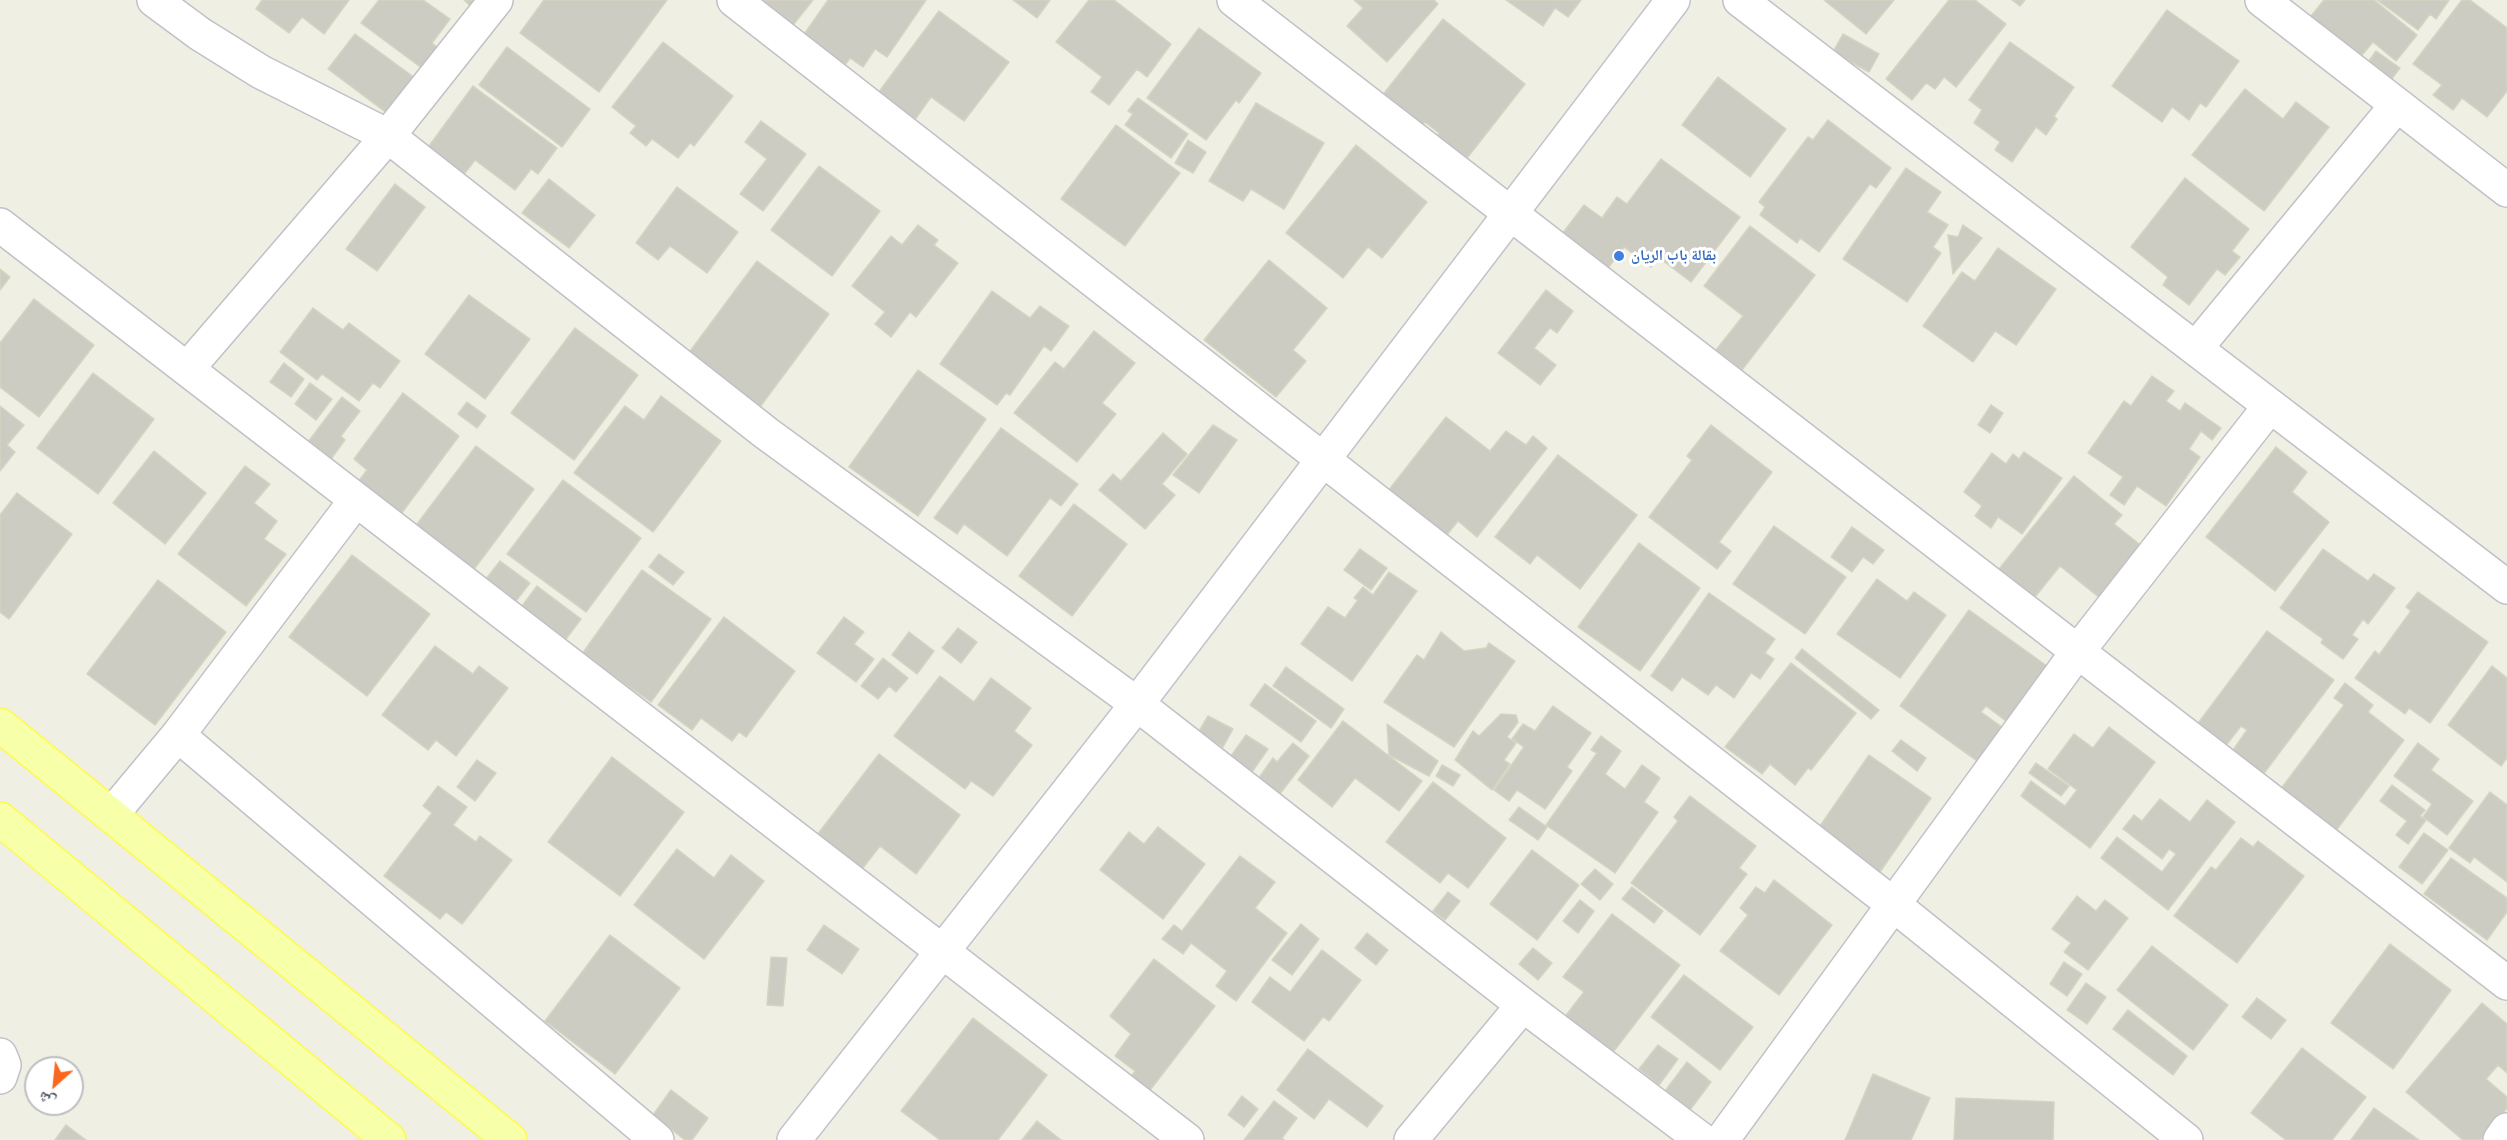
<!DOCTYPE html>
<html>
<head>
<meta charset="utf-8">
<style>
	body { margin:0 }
	#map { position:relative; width:2507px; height:1140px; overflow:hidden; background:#eff0e3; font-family:"Noto Sans","Noto Naskh Arabic",sans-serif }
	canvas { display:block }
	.north { position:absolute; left:24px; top:1056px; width:60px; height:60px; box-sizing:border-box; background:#fff; border:2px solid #bdbec2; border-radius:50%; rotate:207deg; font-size:16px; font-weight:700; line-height:24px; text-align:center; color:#5b5d66 }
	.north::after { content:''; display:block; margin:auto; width:21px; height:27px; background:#fb671e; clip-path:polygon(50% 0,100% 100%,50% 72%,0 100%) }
</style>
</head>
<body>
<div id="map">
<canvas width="2507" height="1140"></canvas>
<div class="north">ش</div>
</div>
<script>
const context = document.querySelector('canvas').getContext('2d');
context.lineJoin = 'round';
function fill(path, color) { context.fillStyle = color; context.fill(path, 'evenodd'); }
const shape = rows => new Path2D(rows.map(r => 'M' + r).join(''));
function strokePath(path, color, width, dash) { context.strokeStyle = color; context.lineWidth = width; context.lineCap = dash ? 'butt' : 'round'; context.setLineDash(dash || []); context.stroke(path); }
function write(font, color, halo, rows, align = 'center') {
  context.font = font + ' "Noto Sans","Noto Naskh Arabic",sans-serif'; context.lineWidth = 6; context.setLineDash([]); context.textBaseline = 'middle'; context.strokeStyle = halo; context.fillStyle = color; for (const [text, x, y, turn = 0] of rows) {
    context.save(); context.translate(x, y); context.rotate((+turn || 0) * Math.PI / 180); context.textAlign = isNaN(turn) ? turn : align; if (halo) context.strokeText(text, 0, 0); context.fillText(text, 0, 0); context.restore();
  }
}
const building = shape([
	[262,0,349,0,324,34,302,17,289,33,256,9,262,0],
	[379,0,423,0,450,19,432,43,438,48,423,69,361,23,379,0],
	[464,0,486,0,477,12,464,0],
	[544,0,667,0,599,92,520,33,544,0],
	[752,0,813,0,786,34,752,0],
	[828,0,926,0,887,57,875,49,863,67,850,58,840,72,798,43,828,0],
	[1013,0,1050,0,1037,18,1013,0],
	[1089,0,1114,0,1171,44,1147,77,1137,69,1109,105,1091,92,1102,77,1056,42,1089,0],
	[1354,0,1434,0,1438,4,1387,62,1347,26,1363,8,1354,0],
	[1506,0,1581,0,1568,17,1555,8,1543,26,1506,0],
	[1824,0,1894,0,1866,34,1824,0],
	[1949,0,1975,0,2006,24,1956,87,1944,77,1935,89,1926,83,1912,100,1886,79,1949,0],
	[2012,0,2025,0,2020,6,2012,0],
	[2324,0,2374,0,2417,35,2396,61,2373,42,2357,61,2307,21,2324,0],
	[2377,0,2449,0,2436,19,2430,14,2418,30,2377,0],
	[2462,0,2470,0,2507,28,2507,91,2487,117,2462,98,2453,110,2433,95,2442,85,2413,64,2462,0],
	[2167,10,2239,61,2206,107,2200,103,2189,120,2172,107,2162,122,2112,86,2167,10],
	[939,11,1009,62,964,121,931,97,914,121,878,93,939,11],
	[1443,19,1525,84,1464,162,1434,139,1439,133,1425,122,1420,128,1381,97,1443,19],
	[1199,28,1261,73,1239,103,1236,100,1206,140,1147,98,1199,28],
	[355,34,415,78,388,114,328,69,355,34],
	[1843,34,1879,54,1869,72,1833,52,1843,34],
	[663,42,733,96,694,146,690,143,678,158,652,139,646,146,630,133,636,126,612,107,663,42],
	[2010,42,2074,87,2054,116,2057,119,2046,135,2036,127,2012,162,1995,150,2000,142,1974,123,1982,110,1969,100,2010,42],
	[507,47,590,109,562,147,479,85,507,47],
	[2376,51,2400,68,2387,85,2364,68,2376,51],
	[1718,77,1786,129,1750,177,1682,125,1718,77],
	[473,86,557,148,538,174,531,169,515,190,475,160,462,177,426,150,473,86],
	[2245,89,2283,119,2296,102,2329,127,2264,211,2192,155,2245,89],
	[1138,98,1188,134,1171,158,1125,125,1133,114,1128,111,1138,98],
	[1256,103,1324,143,1284,209,1251,189,1243,201,1209,181,1256,103],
	[1828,120,1891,168,1876,188,1870,184,1819,252,1800,238,1797,243,1760,215,1765,207,1759,202,1808,137,1813,140,1828,120],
	[761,121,806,154,763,211,740,194,767,159,745,142,761,121],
	[1116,125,1180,173,1125,246,1061,199,1116,125],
	[1188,140,1206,152,1193,173,1175,163,1188,140],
	[1356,145,1427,202,1382,258,1368,247,1343,278,1286,233,1356,145],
	[1661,159,1740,217,1691,282,1658,257,1651,267,1624,247,1605,272,1559,238,1584,205,1602,218,1617,197,1627,204,1661,159],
	[819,166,880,211,832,276,771,230,819,166],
	[1906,168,1941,192,1927,212,1948,225,1933,247,1941,253,1907,302,1843,259,1906,168],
	[2185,178,2249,229,2232,251,2240,257,2225,275,2217,269,2189,305,2163,285,2168,277,2131,247,2185,178],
	[549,179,595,215,569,248,522,213,549,179],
	[395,184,425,207,377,271,346,249,395,184],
	[677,187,738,232,707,273,670,246,658,260,636,243,677,187],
	[918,225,938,240,934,245,958,263,916,317,910,312,891,337,875,324,885,312,852,286,891,236,902,245,918,225],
	[1963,225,1982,238,1953,274,1948,235,1958,237,1963,225],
	[1750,226,1815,275,1742,370,1716,350,1743,316,1704,286,1750,226],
	[1998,248,2056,289,2016,345,1995,331,1973,362,1923,326,1962,272,1975,281,1998,248],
	[1269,260,1327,308,1293,350,1306,361,1276,397,1204,340,1269,260],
	[757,261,829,314,757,411,685,358,757,261],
	[0,269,10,277,0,290,0,269],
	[1546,290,1573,311,1557,333,1550,328,1534,348,1556,365,1540,385,1498,353,1546,290],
	[992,291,1030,318,1040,306,1069,326,1051,351,1044,346,1010,395,1006,393,997,405,940,364,992,291],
	[469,295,530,339,485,399,425,354,469,295],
	[34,299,94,345,39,417,0,387,0,343,34,299],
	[313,308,343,330,349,323,400,361,380,388,373,383,359,401,322,374,317,380,280,352,313,308],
	[575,328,638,375,574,460,511,413,575,328],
	[1094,331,1135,363,1102,403,1116,414,1077,462,1014,413,1055,362,1064,369,1094,331],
	[284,363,304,379,291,397,270,382,284,363],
	[918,370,986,419,918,516,849,467,918,370],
	[93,373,154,419,98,494,37,448,93,373],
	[2152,376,2174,391,2166,401,2180,411,2185,403,2221,428,2212,440,2201,431,2189,449,2200,457,2166,506,2137,486,2124,505,2110,495,2123,477,2088,453,2124,401,2131,406,2152,376],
	[310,383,332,399,316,420,295,404,310,383],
	[403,393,459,436,398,518,355,486,367,470,354,459,403,393],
	[661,396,721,441,653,532,574,473,625,406,644,420,661,396],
	[342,397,360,411,341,436,345,440,331,459,308,442,342,397],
	[467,402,486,416,477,428,458,414,467,402],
	[1991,405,2003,413,1990,433,1978,425,1991,405],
	[0,406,24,425,7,445,15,452,0,471,0,406],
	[1446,417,1490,451,1506,431,1526,445,1533,436,1547,448,1477,537,1458,521,1446,536,1388,491,1446,417],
	[1213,425,1237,440,1199,493,1173,475,1213,425],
	[1711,425,1772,472,1719,542,1731,551,1717,569,1649,517,1692,460,1687,456,1711,425],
	[1001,428,1078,484,1061,506,1050,498,1007,556,964,524,957,534,934,518,1001,428],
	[1163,433,1187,454,1162,484,1175,495,1145,529,1099,490,1113,474,1121,481,1163,433],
	[476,446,534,489,472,572,414,528,476,446],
	[2276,447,2307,472,2292,492,2329,522,2275,591,2206,537,2276,447],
	[154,451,206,493,165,544,113,503,154,451],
	[2024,452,2062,478,2022,534,1998,517,1991,528,1975,516,1982,506,1964,492,1992,453,2006,464,2013,454,2019,459,2024,452],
	[1558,455,1637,515,1580,589,1537,555,1530,564,1495,537,1558,455],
	[245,466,270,484,254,503,277,521,264,539,286,554,246,606,178,554,245,466],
	[2074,476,2122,515,2114,524,2143,547,2101,599,2060,566,2030,603,1995,574,2074,476],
	[563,480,641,538,586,612,507,554,563,480],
	[17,493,72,534,9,619,0,612,0,515,17,493],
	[1074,504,1127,544,1072,616,1019,576,1074,504],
	[1774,526,1846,577,1805,634,1733,584,1774,526],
	[1852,527,1884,550,1873,564,1863,557,1852,572,1831,557,1852,527],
	[1639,543,1700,588,1640,671,1578,627,1639,543],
	[1360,549,1387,568,1371,590,1344,570,1360,549],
	[2323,549,2368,581,2374,574,2395,588,2368,624,2363,619,2352,635,2358,639,2343,659,2321,643,2323,639,2280,608,2323,549],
	[659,554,684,572,673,585,649,567,659,554],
	[352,555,430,614,367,696,289,637,352,555],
	[500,561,530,583,516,601,486,579,500,561],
	[642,570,711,619,651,702,582,654,642,570],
	[1389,572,1417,591,1352,681,1301,644,1328,607,1345,618,1358,600,1354,598,1363,587,1373,595,1389,572],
	[1877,579,1907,601,1914,592,1946,615,1900,678,1837,634,1877,579],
	[158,580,226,632,155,725,87,674,158,580],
	[537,586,581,619,566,639,522,606,537,586],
	[2418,592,2488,642,2430,723,2409,708,2405,714,2355,678,2375,651,2379,655,2411,611,2406,607,2418,592],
	[1709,593,1775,639,1765,653,1774,659,1760,679,1751,673,1734,698,1716,685,1708,695,1682,677,1672,691,1651,676,1709,593],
	[1969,610,2054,671,2018,730,1986,706,1981,712,2009,732,1984,766,1900,706,1969,610],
	[724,617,795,671,746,737,739,732,732,741,701,718,692,730,658,705,724,617],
	[844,617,864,632,854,644,874,659,856,682,817,653,844,617],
	[958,628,977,642,961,663,942,648,958,628],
	[2267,631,2334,680,2262,776,2231,753,2247,730,2241,726,2224,748,2196,726,2267,631],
	[909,632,934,651,917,674,892,655,909,632],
	[1441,632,1464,651,1486,648,1489,643,1515,661,1454,747,1384,702,1417,655,1424,660,1441,632],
	[435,646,473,674,479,666,508,688,456,756,436,740,428,750,382,715,435,646],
	[1802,649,1879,710,1871,719,1795,658,1802,649],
	[883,658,908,678,896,692,889,686,878,699,861,686,883,658],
	[1791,663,1856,713,1811,770,1808,768,1795,785,1770,764,1762,774,1725,747,1791,663],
	[2492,666,2507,678,2507,758,2501,766,2448,725,2492,666],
	[1286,667,1344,709,1331,728,1273,686,1286,667],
	[940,676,974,702,991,678,1031,708,1014,731,1032,745,993,796,971,781,965,789,894,736,940,676],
	[2345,683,2373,705,2368,712,2404,740,2335,832,2280,790,2344,705,2334,698,2345,683],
	[1265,684,1316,721,1301,742,1250,705,1265,684],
	[1553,706,1591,733,1567,767,1572,771,1545,809,1517,790,1509,801,1494,790,1524,747,1512,739,1523,724,1535,731,1553,706],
	[1501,714,1516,715,1518,722,1507,737,1516,743,1504,760,1510,764,1492,790,1455,760,1473,731,1479,736,1501,714],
	[1208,716,1233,729,1223,747,1198,733,1208,716],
	[1343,721,1422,781,1399,811,1355,778,1332,807,1298,780,1343,721],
	[1387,724,1438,761,1429,776,1389,755,1387,724],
	[2109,727,2155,762,2090,848,2021,796,2031,781,2065,806,2077,790,2048,769,2074,734,2093,748,2109,727],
	[1246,735,1268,749,1252,772,1231,756,1246,735],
	[1601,736,1621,751,1605,774,1625,789,1642,765,1660,778,1644,802,1658,812,1615,873,1546,825,1597,753,1591,750,1601,736],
	[1901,740,1926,758,1917,771,1892,751,1901,740],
	[1293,743,1309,756,1279,795,1258,779,1273,758,1277,762,1293,743],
	[2418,743,2439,759,2431,770,2473,801,2447,835,2423,817,2432,804,2394,776,2418,743],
	[879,754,960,815,916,874,880,846,859,873,814,839,879,754],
	[1869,755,1931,798,1880,872,1818,829,1869,755],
	[612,757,684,812,620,896,548,842,612,757],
	[477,760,496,773,475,801,457,787,477,760],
	[2036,763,2069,786,2061,796,2029,773,2036,763],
	[1442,765,1460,775,1453,786,1436,776,1442,765],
	[1433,782,1506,838,1468,888,1448,873,1440,883,1386,842,1433,782],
	[2392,785,2425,810,2420,816,2426,820,2408,844,2396,835,2407,821,2380,801,2392,785],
	[438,786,467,807,453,825,476,842,480,836,512,860,462,924,446,912,440,919,384,876,432,813,423,806,438,786],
	[2490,792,2507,805,2507,882,2474,857,2470,863,2449,848,2490,792],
	[1690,796,1756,846,1739,868,1747,874,1700,935,1631,883,1678,821,1674,817,1690,796],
	[2160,799,2190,822,2207,800,2235,822,2168,910,2101,858,2117,837,2162,872,2176,854,2169,849,2162,859,2123,829,2134,815,2142,821,2160,799],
	[1519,807,1547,827,1538,840,1509,820,1519,807],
	[1158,827,1205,864,1163,919,1100,870,1129,832,1144,844,1158,827],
	[2424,833,2448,850,2422,884,2399,867,2424,833],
	[2241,838,2253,847,2258,841,2304,876,2237,963,2174,916,2211,867,2216,870,2241,838],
	[677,849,714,878,731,855,764,881,704,959,634,905,677,849],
	[1532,850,1579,885,1537,940,1490,904,1532,850],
	[1240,856,1275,882,1255,908,1287,933,1236,1001,1216,986,1227,971,1191,943,1183,954,1162,939,1174,925,1182,931,1240,856],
	[2451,858,2507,898,2507,912,2487,940,2424,894,2451,858],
	[1595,869,1613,884,1600,900,1581,884,1595,869],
	[1774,880,1832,925,1779,995,1720,951,1748,915,1740,908,1756,887,1765,893,1774,880],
	[1632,887,1663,911,1654,923,1622,899,1632,887],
	[1448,892,1460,901,1445,920,1433,911,1448,892],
	[2077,896,2096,911,2105,900,2128,918,2088,970,2064,952,2071,943,2052,929,2077,896],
	[1580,900,1594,911,1578,933,1563,921,1580,900],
	[1612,914,1680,965,1607,1060,1560,1023,1584,992,1563,977,1612,914],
	[1301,924,1319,939,1292,975,1272,960,1301,924],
	[824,925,859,949,842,974,807,950,824,925],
	[1367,933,1388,950,1376,965,1355,948,1367,933],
	[610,935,680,988,615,1074,545,1021,610,935],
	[2390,944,2451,990,2393,1069,2331,1023,2390,944],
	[2152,946,2228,1005,2193,1050,2117,990,2152,946],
	[1533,948,1552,963,1538,980,1519,964,1533,948],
	[1322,950,1361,980,1329,1021,1323,1017,1304,1041,1252,1002,1270,977,1290,992,1322,950],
	[771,957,787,958,783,1006,767,1005,771,957],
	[1154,959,1215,1006,1147,1094,1129,1080,1135,1071,1115,1056,1131,1034,1110,1016,1154,959],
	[2064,962,2082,974,2067,996,2050,984,2064,962],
	[1684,975,1753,1027,1720,1070,1651,1017,1684,975],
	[2086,983,2106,997,2087,1024,2067,1010,2086,983],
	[2257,998,2286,1020,2271,1039,2242,1017,2257,998],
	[2482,1003,2507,1024,2507,1073,2498,1065,2486,1079,2507,1097,2507,1108,2480,1140,2463,1140,2406,1092,2482,1003],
	[2128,1010,2187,1056,2173,1075,2113,1029,2128,1010],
	[973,1018,1047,1075,998,1140,940,1140,901,1111,973,1018],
	[1658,1045,1678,1059,1659,1085,1639,1069,1658,1045],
	[2302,1048,2366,1097,2332,1140,2286,1140,2251,1113,2302,1048],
	[1308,1049,1383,1106,1367,1127,1329,1099,1314,1119,1277,1090,1308,1049],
	[1687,1062,1711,1082,1690,1110,1665,1091,1687,1062],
	[1873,1074,1930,1098,1911,1140,1845,1140,1873,1074],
	[671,1090,708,1118,692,1140,685,1140,653,1115,671,1090],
	[1242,1096,1258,1109,1244,1127,1228,1115,1242,1096],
	[1956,1098,2054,1102,2053,1140,1954,1140,1956,1098],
	[1274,1101,1297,1118,1282,1138,1284,1140,1244,1140,1274,1101],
	[2374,1108,2419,1140,2351,1140,2374,1108],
	[1037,1121,1061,1140,1022,1140,1037,1121],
	[66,1125,86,1140,55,1140,66,1125]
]);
fill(building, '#cdccc2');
strokePath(building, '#d5d4c1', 1.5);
const street = shape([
	[154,0,200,34,261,72,388,136,766,433,1137,704,1523,1005,1702,1140],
	[734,0,1894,905,2186,1140],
	[1234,0,2507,983],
	[1740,0,2507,587],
	[2262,0,2507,190],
	[0,225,1187,1140],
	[2196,348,2397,105],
	[187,369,388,136,496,0],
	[178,735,657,1140],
	[112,814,178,735,356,500],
	[0,1055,4,1065,0,1077],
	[1411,1140,1523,1005],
	[1722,1140,2078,651,2270,406],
	[2500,1140,2507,1130]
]);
const secondary = shape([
	[794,1140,1137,704,1673,0]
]);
const primary = shape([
	[0,725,510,1140],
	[0,819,389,1140]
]);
strokePath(street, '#c0c1c8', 36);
strokePath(secondary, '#c2c4cd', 36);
strokePath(primary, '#fffa4d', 36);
strokePath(street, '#fff', 33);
strokePath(secondary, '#fff', 33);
strokePath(primary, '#f7ffa9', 33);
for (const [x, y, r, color] of [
	[1619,256,6,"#3f7fe0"]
]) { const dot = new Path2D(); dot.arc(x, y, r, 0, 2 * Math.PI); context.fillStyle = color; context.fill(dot); strokePath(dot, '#fff', 2); }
write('bold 15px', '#366cbe', '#fff', [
	["بقالة باب الريان",1631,256]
], 'left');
</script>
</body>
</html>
